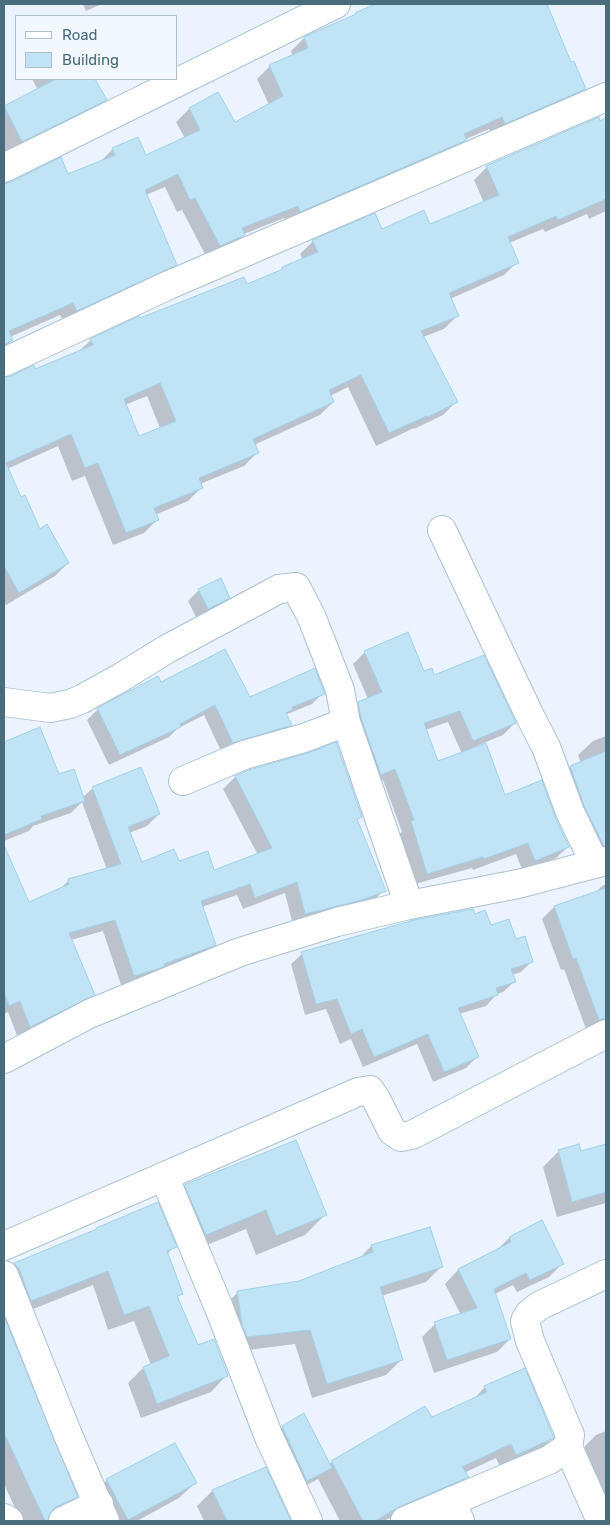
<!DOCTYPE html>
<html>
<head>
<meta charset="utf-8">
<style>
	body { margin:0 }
	#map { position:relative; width:610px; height:1525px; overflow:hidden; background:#ebf3fe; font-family:Rubik,sans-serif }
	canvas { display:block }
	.frame { position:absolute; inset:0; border:5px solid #4a6d7d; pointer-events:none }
	.legend { position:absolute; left:15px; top:15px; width:162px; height:65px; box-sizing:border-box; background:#f3f8ff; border:1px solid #afc0cb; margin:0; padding:6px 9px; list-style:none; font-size:15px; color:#4a6d7d }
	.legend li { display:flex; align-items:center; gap:10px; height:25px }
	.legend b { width:25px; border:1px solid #afc0cb }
</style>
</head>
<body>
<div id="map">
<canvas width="610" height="1525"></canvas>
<div class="frame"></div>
<ul class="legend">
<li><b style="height:6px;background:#fff"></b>Road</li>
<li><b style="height:14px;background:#c0e3f6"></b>Building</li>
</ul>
</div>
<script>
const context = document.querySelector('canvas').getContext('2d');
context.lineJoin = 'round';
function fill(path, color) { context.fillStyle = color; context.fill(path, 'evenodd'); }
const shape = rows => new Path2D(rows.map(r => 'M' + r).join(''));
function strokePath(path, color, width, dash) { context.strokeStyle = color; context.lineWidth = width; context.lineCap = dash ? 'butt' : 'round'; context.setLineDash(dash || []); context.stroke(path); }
fill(shape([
	[83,4,102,4,86,11],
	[379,4,393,4,396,10,412,4,545,4,570,64,584,88,571,101,492,136,489,129,466,139,452,153,287,224,284,218,244,234,231,248,207,258,182,210,177,212,165,187,146,195,176,264,163,277,64,323,60,315,10,337,12,340,4,348,4,184,68,176,99,163,113,149,146,157,185,138,176,122,189,109,218,93,235,124,269,105,257,79,270,66,293,56,291,51,304,38],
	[32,79,94,79,105,100,91,114,7,155,4,148,4,107,38,90],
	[606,119,606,211,589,219,587,214,545,232,543,229,509,243,517,262,504,275,450,299,457,316,444,329,423,337,456,402,443,415,414,429,414,428,376,446,348,387,330,396,333,402,320,415,254,445,257,453,244,466,200,484,201,488,188,501,155,515,157,520,144,533,113,545,85,476,72,481,58,446,7,469,20,499,39,530,68,563,55,576,6,605,4,601,4,379,34,371,78,352,91,340,139,320,246,285,303,260,300,254,313,241,429,226,484,203,474,180,487,167],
	[147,396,160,428,138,438,125,405],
	[199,590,229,597,218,608,197,619,188,601],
	[365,652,434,677,515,723,503,735,474,747,505,796,554,818,568,847,556,858,523,872,516,854,473,870,472,868,415,884,399,834,402,832,383,780,369,785,347,715,359,703,368,699,353,664],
	[448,722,462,754,438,763,425,730],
	[160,684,249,699,323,693,312,704,285,715,290,725,279,736,222,753,204,715,177,729,169,737,109,765,87,720,98,709],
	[39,729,58,776,82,798,93,788,159,814,147,826,129,833,141,864,178,863,213,871,258,855,223,789,235,777,250,771,361,817,356,821,384,890,372,902,293,925,285,893,243,909,237,895,202,907,215,944,203,957,122,988,103,931,71,940,94,994,82,1006,18,1038,8,1012,4,1014,4,848,29,903,59,890,68,881,107,870,82,802,71,813,33,826,29,831,4,841,4,744],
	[606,736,606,852,589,859,556,782,570,767,581,763,578,755,593,741],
	[606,884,606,952,598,958,606,980,606,1020,586,1029,564,969,561,970,542,919,554,907,595,893,602,886],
	[474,915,515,941,532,961,521,972,512,975,514,982,503,992,497,994,486,1006,459,1014,477,1057,466,1068,433,1082,417,1044,363,1067,351,1039,340,1044,326,1009,305,1015,291,964,302,954],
	[606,1146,606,1203,557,1217,543,1167,559,1151,581,1153],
	[185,1186,325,1215,305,1235,256,1255,246,1229,185,1254,165,1206],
	[429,1228,441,1267,426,1282,381,1296,401,1360,386,1375,312,1398,295,1344,232,1352,223,1307,238,1292,299,1283,358,1260,371,1246],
	[97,1229,175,1246,167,1254,181,1294,176,1298,197,1347,226,1376,211,1392,141,1418,128,1383,143,1368,151,1365,134,1321,108,1330,93,1285,16,1316,4,1274,14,1264,93,1232],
	[509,1238,562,1264,549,1277,517,1292,513,1285,495,1294,510,1339,497,1352,434,1373,422,1337,435,1324,461,1315,445,1284,458,1270,496,1251],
	[4,1319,76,1497,60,1513,48,1519,47,1521,21,1521,4,1484],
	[485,1387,552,1438,537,1453,501,1469,496,1458,464,1473,467,1477,452,1492,383,1521,340,1521,318,1479,296,1491,271,1438,282,1427,303,1415,329,1464,425,1408,432,1419,473,1400],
	[606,1431,606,1518,584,1447,596,1435],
	[265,1469,290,1521,204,1521,197,1506,212,1491],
	[107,1480,195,1483,179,1498,137,1521,104,1521,91,1496]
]), '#0003');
const building = shape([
	[375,4,547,4,571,62,574,61,586,89,505,124,502,117,464,134,467,140,300,212,298,206,242,228,245,235,220,246,195,198,190,200,178,174,145,190,177,265,77,311,73,303,9,331,13,340,4,345,4,184,11,182,61,157,68,174,115,155,112,148,138,137,146,155,200,130,189,108,218,92,235,122,283,96,269,65,308,48,304,37,356,14,355,13,375,4],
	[56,79,95,79,107,100,22,142,4,106,56,79],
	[599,117,600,121,606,118,606,199,558,220,556,216,508,237,519,263,449,293,459,316,421,331,458,402,428,417,427,416,389,433,361,375,329,390,334,402,253,439,259,453,199,478,203,488,154,508,159,520,126,533,98,463,85,468,71,434,6,463,21,497,25,495,40,529,47,524,69,563,19,593,4,566,4,377,11,376,34,365,35,369,93,345,90,339,139,316,140,318,244,277,247,284,283,269,282,267,318,252,312,240,375,213,382,229,424,210,430,224,499,195,486,166,599,117],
	[160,383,176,421,139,436,124,399,160,383],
	[221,578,230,598,208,609,198,589,221,578],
	[408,632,424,671,432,668,434,675,484,655,516,723,473,741,460,711,424,723,438,761,486,743,505,795,542,780,555,817,569,847,535,861,528,843,484,859,483,857,427,874,411,821,414,820,395,769,381,775,361,718,358,702,382,692,364,651,408,632],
	[225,649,250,697,315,668,325,694,292,707,293,709,286,713,292,725,233,743,215,705,180,724,181,727,120,755,97,708,158,676,161,682,225,649],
	[40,727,59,774,74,769,85,801,41,816,42,819,4,835,4,742,40,727],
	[336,742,362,817,357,819,386,891,362,900,305,914,297,882,255,898,250,884,201,901,216,945,164,964,165,966,160,968,134,976,115,920,69,933,95,995,30,1027,20,1001,9,1006,4,993,4,845,29,902,69,884,68,879,121,864,92,787,141,767,160,814,128,827,142,862,174,849,179,861,208,851,214,870,272,848,235,776,249,770,308,753,336,742],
	[606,751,606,846,604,846,584,806,570,766,606,751],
	[606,888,606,1018,599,1020,576,958,573,959,554,906,606,888],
	[473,909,475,914,485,910,491,925,509,919,516,939,525,936,533,962,511,969,516,982,496,988,498,995,458,1008,479,1057,444,1072,428,1034,374,1057,362,1029,351,1034,337,999,316,1004,301,952,414,920,473,909],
	[296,1140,327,1215,276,1236,266,1210,206,1235,184,1185,296,1140],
	[579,1144,581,1151,606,1144,606,1192,572,1202,558,1150,579,1144],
	[158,1202,177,1247,167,1251,183,1294,177,1296,198,1345,214,1339,228,1376,157,1404,143,1367,169,1356,149,1306,124,1315,108,1271,31,1301,19,1269,14,1263,97,1229,96,1228,158,1202],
	[542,1220,564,1264,530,1280,526,1273,494,1289,511,1339,447,1360,434,1322,477,1308,458,1269,511,1242,509,1237,542,1220],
	[430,1227,443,1267,380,1287,403,1360,327,1384,310,1330,247,1337,242,1325,237,1291,299,1281,373,1252,371,1245,430,1227],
	[4,1316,78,1497,56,1507,50,1513,48,1521,45,1521,4,1433,4,1316],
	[525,1368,554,1438,516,1455,511,1444,462,1467,469,1477,399,1507,375,1521,363,1521,331,1461,425,1406,432,1417,487,1392,484,1386,525,1368],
	[304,1413,332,1468,307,1481,282,1426,304,1413],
	[175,1443,197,1483,128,1520,106,1479,175,1443],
	[266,1467,291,1521,227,1521,212,1490,266,1467]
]);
fill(building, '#c0e3f6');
strokePath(building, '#9ed1ea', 1);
const minor = shape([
	[4,168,336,4],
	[4,362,169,285,606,97],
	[442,530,529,714,546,747,570,812,595,864],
	[4,702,50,708,70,704,82,699,120,678,167,649,279,589,296,587,312,618,340,690,346,722,409,905],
	[183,781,244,755,304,738,346,722],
	[4,1059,89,1014,240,952,337,922,409,905,518,884,606,861],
	[164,1176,219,1308,269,1437,308,1521],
	[4,1246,358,1092,370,1090,376,1099,392,1131,401,1137,412,1135,606,1034],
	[4,1275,68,1435,105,1521],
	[568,1447,601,1521],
	[451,1501,460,1521],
	[4,1518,9,1521],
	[63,1521,99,1504],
	[405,1521,549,1460,568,1447,570,1435,530,1341,525,1321,529,1314,539,1306,606,1274]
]);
strokePath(minor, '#abc2d1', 30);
strokePath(minor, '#fff', 28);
</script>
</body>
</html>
